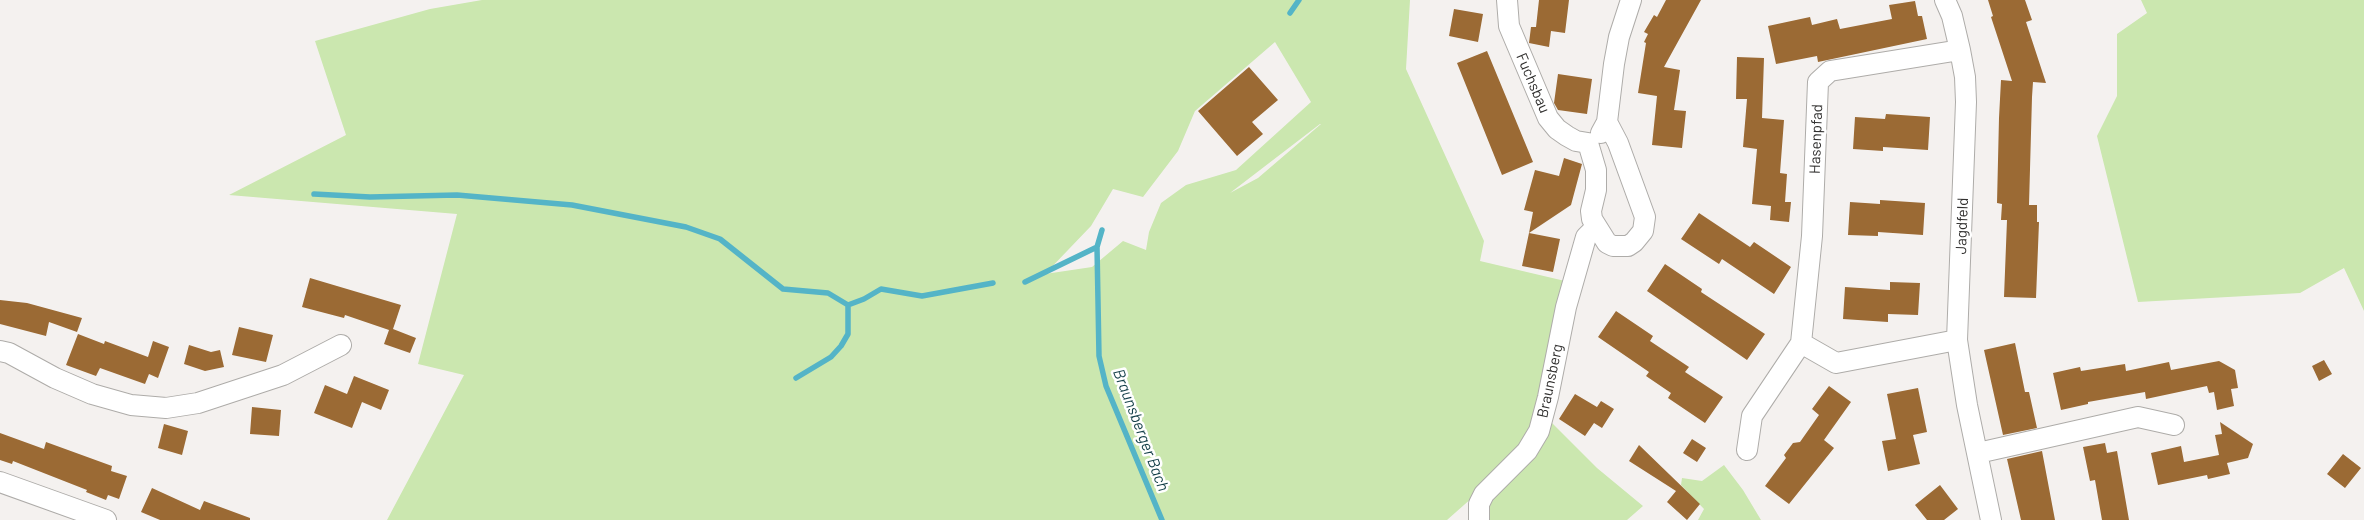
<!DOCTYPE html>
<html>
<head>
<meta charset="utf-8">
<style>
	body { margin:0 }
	canvas { display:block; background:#f4f1ef }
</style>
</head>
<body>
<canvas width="2364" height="520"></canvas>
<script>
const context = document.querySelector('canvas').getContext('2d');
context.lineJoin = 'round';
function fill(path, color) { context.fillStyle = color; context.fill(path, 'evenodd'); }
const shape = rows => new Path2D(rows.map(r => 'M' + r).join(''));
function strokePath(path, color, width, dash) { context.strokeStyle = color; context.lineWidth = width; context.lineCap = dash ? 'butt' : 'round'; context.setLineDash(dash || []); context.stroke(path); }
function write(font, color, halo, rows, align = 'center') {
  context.font = font + ' Barlow,sans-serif'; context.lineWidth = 5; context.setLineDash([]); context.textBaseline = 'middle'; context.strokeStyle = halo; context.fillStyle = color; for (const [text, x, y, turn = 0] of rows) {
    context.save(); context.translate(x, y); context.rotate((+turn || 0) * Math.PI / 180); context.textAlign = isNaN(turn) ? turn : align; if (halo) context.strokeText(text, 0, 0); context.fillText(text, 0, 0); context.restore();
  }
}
fill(shape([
	[482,0,1410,0,1406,69,1484,241,1480,261,1565,281,1535,414,1527,437,1473,497,1447,520,387,520,464,375,418,364,457,214,229,195,346,135,315,41,430,9],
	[1275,42,1311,102,1236,170,1186,185,1161,203,1149,232,1146,250,1123,241,1092,267,1045,274,1091,226,1113,189,1143,197,1178,151,1195,111],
	[1321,124,1258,178,1230,193,1320,124],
	[2141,0,2364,0,2364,311,2344,268,2300,293,2138,302,2097,136,2117,96,2117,34,2147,13],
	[1550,421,1597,468,1643,506,1627,520,1484,520,1485,508],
	[1724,465,1743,490,1761,520,1698,520,1704,509,1681,485,1682,478,1702,481]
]), '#cbe7af');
strokePath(shape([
	[1290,13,1299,0],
	[314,194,370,197,457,195,572,205,686,227,720,239,783,289,828,293,848,305,864,299,881,289,922,296,993,283],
	[1102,230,1097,247,1099,356,1106,386,1162,520],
	[1025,282,1097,247],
	[796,378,831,357,841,346,848,334,848,305]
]), '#54b4c7', 5.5);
fill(shape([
	[1539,0,1569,0,1565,33,1551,31,1549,47,1529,43,1531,27,1536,27],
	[1666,0,1701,0,1664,67,1680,70,1674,110,1686,111,1682,148,1652,145,1657,96,1638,93,1646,43,1644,42,1648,34,1644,32,1654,15,1657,17],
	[1988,0,2025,0,2032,20,2026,22,2046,83,2033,82,2032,97,2029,205,2037,205,2037,222,2039,222,2036,298,2004,297,2007,220,2001,220,2002,204,1997,203,1999,118,2001,80,2012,81,1991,17,1993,16],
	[1915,1,1918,16,1922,16,1927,39,1818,62,1817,56,1776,64,1768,26,1810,17,1812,25,1837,19,1840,29,1892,19,1889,5],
	[1454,9,1483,14,1478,42,1449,36],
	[1487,51,1533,162,1502,175,1457,63],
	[1737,57,1764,58,1762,118,1784,120,1780,173,1787,174,1785,202,1791,202,1789,222,1770,220,1771,206,1752,204,1757,149,1743,147,1747,99,1736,99],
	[1249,67,1278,100,1252,122,1263,134,1237,156,1198,111],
	[1558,74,1592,79,1587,114,1558,110,1554,103],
	[1886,114,1930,117,1928,150,1883,147,1883,151,1853,149,1855,117,1885,119],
	[1564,158,1582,164,1571,205,1529,233,1533,212,1524,210,1535,170,1559,176],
	[1880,200,1925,203,1923,235,1878,232,1878,236,1848,235,1850,202,1880,204],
	[1699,213,1750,247,1754,242,1791,267,1774,294,1722,259,1719,264,1681,239],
	[1529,233,1560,239,1553,272,1522,266],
	[1665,264,1702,289,1701,292,1765,334,1747,360,1647,291],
	[310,278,401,305,393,329,416,338,410,353,384,344,389,330,345,315,344,318,302,307],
	[1890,282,1920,283,1918,315,1888,314,1888,322,1843,319,1845,287,1890,290],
	[0,300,27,303,82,318,77,332,49,322,46,336,0,324],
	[1616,311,1653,336,1650,341,1689,367,1685,372,1723,397,1705,423,1668,398,1671,393,1646,376,1649,372,1598,337],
	[239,327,273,335,266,362,232,355],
	[78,334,104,344,105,341,148,357,153,341,169,347,158,378,149,374,145,384,100,368,96,376,66,365],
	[2015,343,2025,392,2029,392,2037,428,2003,435,1984,350],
	[189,345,211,352,220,350,224,367,205,371,184,364],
	[2324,360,2332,374,2319,381,2312,366],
	[2219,361,2235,370,2238,388,2231,389,2234,406,2217,410,2214,392,2209,393,2207,386,2146,399,2145,392,2088,402,2088,404,2061,410,2053,373,2080,367,2081,371,2125,364,2126,371,2169,362,2171,370],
	[354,376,389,390,381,410,362,402,352,428,314,413,325,385,347,394],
	[1829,386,1851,402,1824,440,1834,448,1789,504,1765,486,1786,458,1784,455,1793,443,1800,442,1819,415,1812,409],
	[1918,388,1927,432,1913,435,1920,464,1888,471,1882,441,1896,439,1887,394],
	[1575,394,1597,407,1601,401,1614,409,1602,428,1594,423,1585,436,1559,419],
	[252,407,281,410,279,436,250,434],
	[2220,422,2253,444,2248,458,2227,463,2230,474,2208,479,2207,475,2158,485,2151,453,2181,446,2184,462,2219,455,2215,435,2222,434],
	[164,424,188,431,182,455,158,448],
	[0,433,44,449,46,442,112,466,111,471,127,476,119,499,108,495,106,500,86,492,87,490,13,461,12,464,0,460],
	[1692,439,1706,448,1697,462,1683,453],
	[2105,443,2107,453,2117,451,2129,520,2102,520,2095,480,2090,481,2083,447],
	[1639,445,1700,504,1687,520,1667,502,1676,491,1629,461],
	[2042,451,2055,520,2021,520,2007,459],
	[2343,454,2361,468,2345,488,2327,474],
	[1940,485,1958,509,1944,520,1927,520,1915,505],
	[152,488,200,510,204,501,250,518,250,520,160,520,141,512]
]), '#9b6a34');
const minor = shape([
	[1507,0,1509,26,1548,118,1557,129,1567,136,1576,141,1588,143],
	[1945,0,1952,16,1960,50,1965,77,1966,102,1957,340,1967,405,1991,520],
	[1601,133,1607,122,1614,64,1619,37,1631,0],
	[1588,143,1596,170,1596,190,1591,211,1592,219,1607,243,1613,246,1628,246,1634,242,1643,231,1645,217,1618,143,1607,122],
	[1957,340,1836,363,1801,343,1812,236,1818,82,1830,71,1960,50],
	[0,351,9,353,55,378,92,394,131,405,166,408,198,403,283,375,341,345],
	[1747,450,1752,416,1801,343],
	[1978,453,2138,417,2174,425],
	[0,482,106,520],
	[1479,520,1479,504,1484,494,1527,451,1539,431,1548,397,1566,307,1586,237,1596,227]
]);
strokePath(minor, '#aeaca9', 22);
strokePath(minor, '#fff', 20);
write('15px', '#31302f', '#fff', [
	["Fuchsbau",1533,83,67],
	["Hasenpfad",1816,139,-88],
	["Jagdfeld",1962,226,-88],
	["Braunsberg",1550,381,-78]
]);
write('italic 16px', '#133f48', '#fff', [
	["Braunsberger Bach",1141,430,69]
]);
</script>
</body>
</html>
